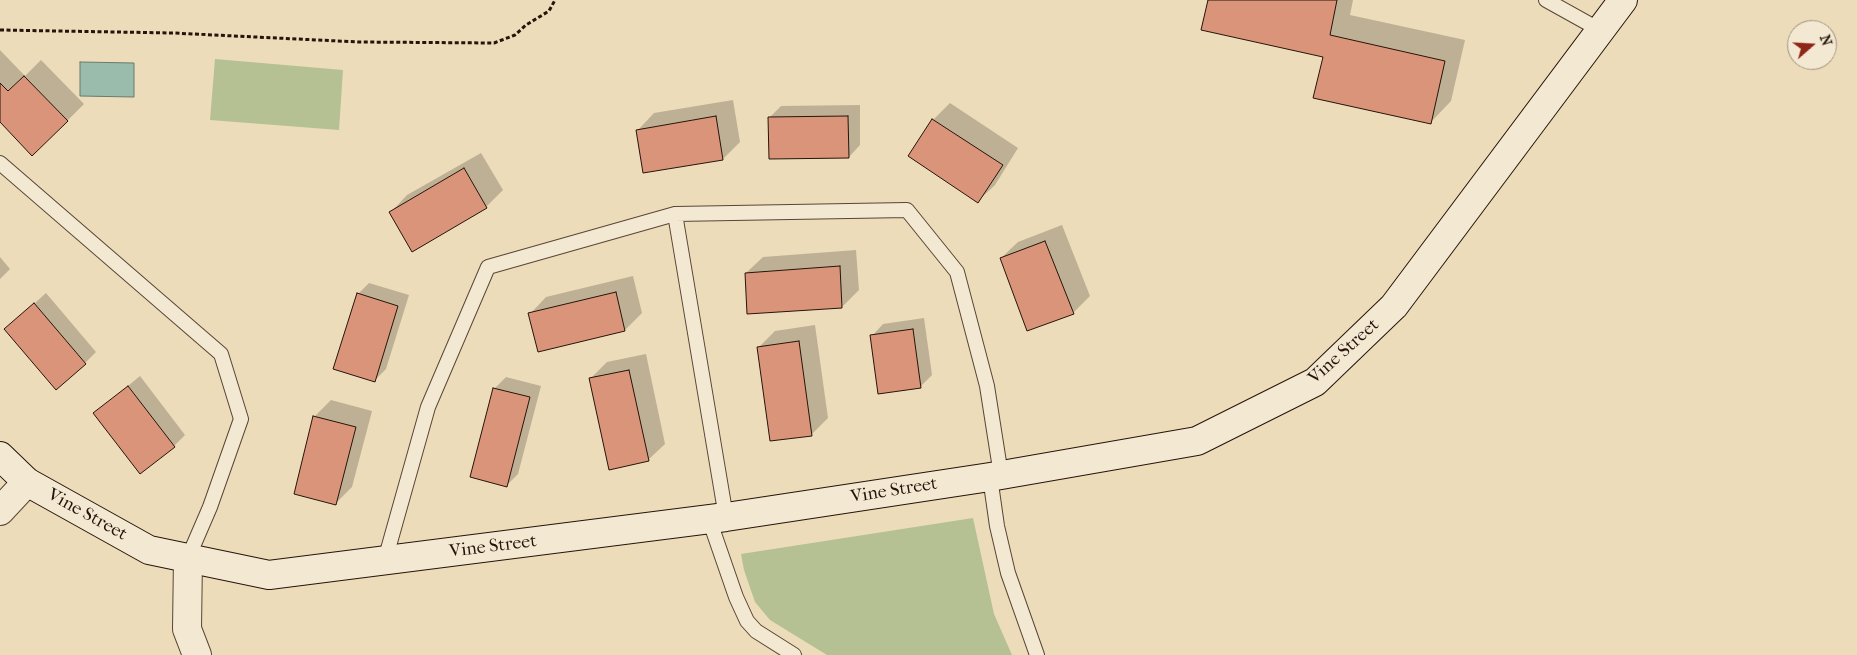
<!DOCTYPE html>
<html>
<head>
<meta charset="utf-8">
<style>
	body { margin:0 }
	#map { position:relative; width:1857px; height:655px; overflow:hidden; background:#eddcba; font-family:"IM FELL French Canon",serif }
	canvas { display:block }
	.north { position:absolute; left:1787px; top:20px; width:50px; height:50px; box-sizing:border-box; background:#f3e8d2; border:1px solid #a19382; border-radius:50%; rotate:71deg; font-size:14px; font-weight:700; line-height:20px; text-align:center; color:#25140a }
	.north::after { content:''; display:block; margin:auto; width:18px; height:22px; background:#8f2418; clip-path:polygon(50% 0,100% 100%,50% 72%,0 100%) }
</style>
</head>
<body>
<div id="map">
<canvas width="1857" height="655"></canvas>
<div class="north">N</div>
</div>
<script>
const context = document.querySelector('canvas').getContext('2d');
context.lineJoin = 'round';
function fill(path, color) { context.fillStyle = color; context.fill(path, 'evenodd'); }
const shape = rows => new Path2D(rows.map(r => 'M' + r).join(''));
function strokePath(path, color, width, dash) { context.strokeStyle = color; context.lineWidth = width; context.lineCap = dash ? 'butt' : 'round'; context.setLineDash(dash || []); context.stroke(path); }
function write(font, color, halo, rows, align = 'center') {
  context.font = font + ' "IM FELL French Canon",serif'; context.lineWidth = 4; context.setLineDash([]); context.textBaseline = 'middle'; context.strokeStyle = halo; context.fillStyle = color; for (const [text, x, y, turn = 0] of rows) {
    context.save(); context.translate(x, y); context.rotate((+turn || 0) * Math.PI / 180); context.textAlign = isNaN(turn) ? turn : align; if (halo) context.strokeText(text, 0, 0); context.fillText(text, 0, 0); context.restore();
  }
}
fill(shape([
	[215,59,343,70,339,130,210,120],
	[973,518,994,614,1012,655,827,655,770,620,755,602,744,570,741,554]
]), '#b5c192');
const water = shape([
	[80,62,134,63,134,97,80,96,80,62]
]);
fill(water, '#99bcad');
strokePath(water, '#6b796c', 1);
fill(shape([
	[1209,0,1353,0,1350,15,1465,40,1451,101,1431,122,1324,56],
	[0,50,25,76,41,60,84,104,67,121,0,120],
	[733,100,740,142,723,159,644,172,638,130,654,113],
	[950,103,1018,148,995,185,978,201,910,156,933,120],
	[860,105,860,145,849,157,769,118,781,106],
	[481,153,503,190,486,207,391,212,407,195],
	[1062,225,1090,296,1073,313,1001,258,1018,242],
	[856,250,859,290,842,307,746,273,763,257],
	[0,257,10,269,0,279],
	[633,276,642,313,625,330,539,350,530,314,546,297],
	[369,283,409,295,386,369,374,381,358,294],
	[46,293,96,352,85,363,6,329],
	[924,318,932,375,920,387,872,336,883,324],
	[815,325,828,418,811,435,758,348,775,331],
	[646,354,665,444,648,460,590,379,607,362],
	[140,376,185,435,174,446,95,413],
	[506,377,541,386,518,474,507,485,494,389],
	[331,400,372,411,352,487,336,503,314,417]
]), '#0003');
const building = shape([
	[1208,0,1337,0,1330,35,1445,61,1431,124,1313,98,1323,57,1201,30,1208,0],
	[24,76,68,121,32,156,0,122,0,83,8,91,24,76],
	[716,116,723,160,643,173,636,130,716,116],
	[848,116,849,158,769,159,768,117,848,116],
	[932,119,1003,165,978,203,908,156,932,119],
	[464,168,487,208,412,252,389,212,464,168],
	[1045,241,1074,314,1027,331,1000,258,1045,241],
	[840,266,842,308,747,314,745,273,840,266],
	[616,292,625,331,538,352,528,313,616,292],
	[357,293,398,306,375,382,333,369,357,293],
	[34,303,86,364,56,390,4,329,34,303],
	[913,329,921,388,878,394,870,335,913,329],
	[799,341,812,436,770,441,757,347,799,341],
	[629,370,649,461,609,470,589,378,629,370],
	[128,386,175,447,140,474,93,413,128,386],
	[493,388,530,397,507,487,470,477,493,388],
	[313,416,356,427,336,505,294,494,313,416]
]);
fill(building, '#da9479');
strokePath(building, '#25140a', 1);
const service = shape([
	[1546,0,1600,30],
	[0,163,221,354,241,419,210,507,188,558],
	[675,214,726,517],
	[990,477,997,526,1008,573,1037,655],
	[709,519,736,597,747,621,756,631,794,655],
	[385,560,428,407,488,267,675,214,907,210,957,272,987,386,1001,475]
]);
const minor = shape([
	[0,511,27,482],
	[188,558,187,629,197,655]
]);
const secondary = shape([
	[0,456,27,482,149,550,269,575,726,517,990,477,1197,441,1315,382,1394,306,1623,0]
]);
strokePath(service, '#574636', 16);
strokePath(minor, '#574636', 30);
strokePath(secondary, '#25140a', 30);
strokePath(shape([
	[0,30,173,33,359,42,494,43,515,35,526,25,549,11,555,0]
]), '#25140a', 3, [4, 2.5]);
strokePath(service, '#f3e8d2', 14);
strokePath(minor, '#f3e8d2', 28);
strokePath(secondary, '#f3e8d2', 28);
write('18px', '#25140a', '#f3e8d2', [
	["Vine Street",1344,352,-42],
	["Vine Street",894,491,-9],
	["Vine Street",87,515,29],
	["Vine Street",493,547,-7]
]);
</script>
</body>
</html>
